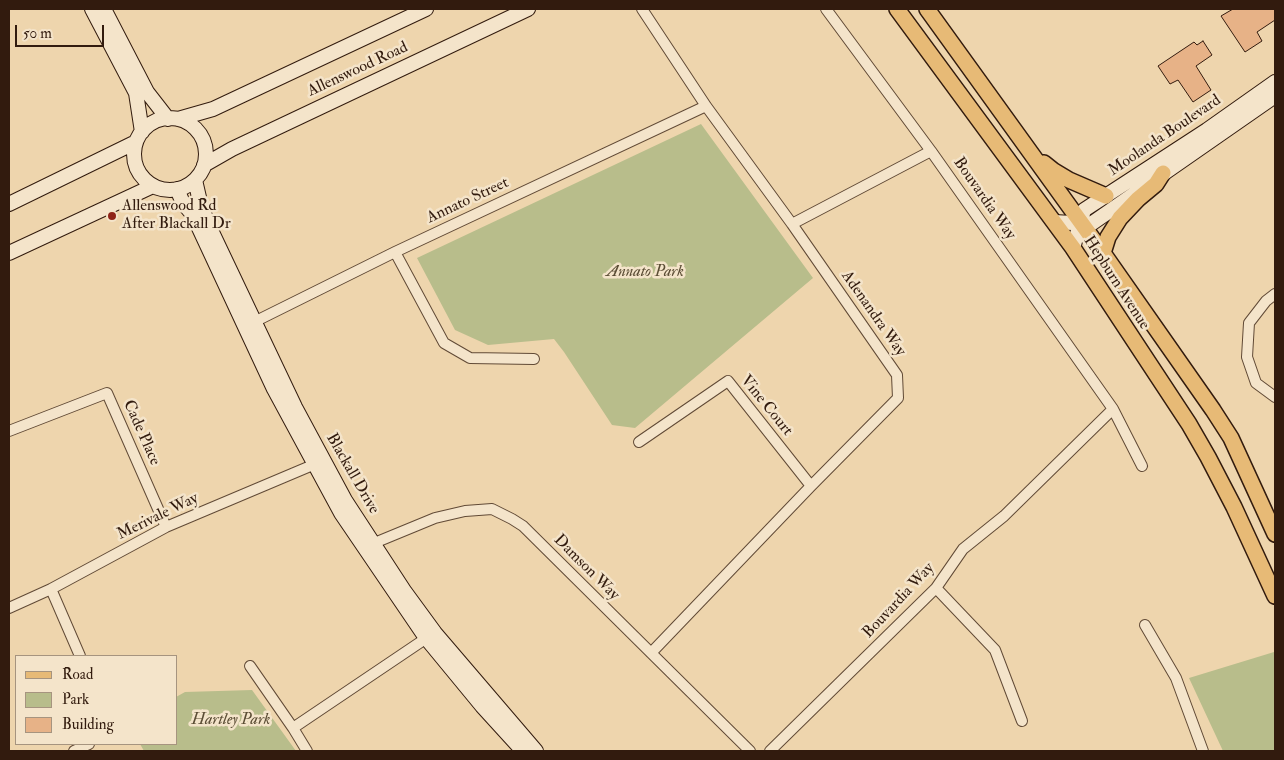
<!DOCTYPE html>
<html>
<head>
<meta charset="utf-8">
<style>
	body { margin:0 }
	#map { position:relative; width:1284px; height:760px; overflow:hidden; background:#eed5ad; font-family:"IM FELL Double Pica",serif }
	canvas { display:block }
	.frame { position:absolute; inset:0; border:10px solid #321b0e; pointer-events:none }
	.legend { position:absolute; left:15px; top:655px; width:162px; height:90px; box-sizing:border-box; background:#f4e4ca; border:1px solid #a6947f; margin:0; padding:6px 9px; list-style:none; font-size:15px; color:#321b0e }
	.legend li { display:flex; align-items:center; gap:10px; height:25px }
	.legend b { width:25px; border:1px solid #a6947f }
	.scale { position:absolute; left:15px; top:25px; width:89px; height:22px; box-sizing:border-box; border:2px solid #321b0e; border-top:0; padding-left:6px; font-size:15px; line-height:18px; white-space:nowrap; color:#321b0e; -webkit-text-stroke:4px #f4e4ca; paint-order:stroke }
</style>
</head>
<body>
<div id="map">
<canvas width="1284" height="760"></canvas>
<div class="frame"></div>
<ul class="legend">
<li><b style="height:6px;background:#e7ba76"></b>Road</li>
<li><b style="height:14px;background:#b8bd8b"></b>Park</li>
<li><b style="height:14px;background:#e7b287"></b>Building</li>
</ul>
<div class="scale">50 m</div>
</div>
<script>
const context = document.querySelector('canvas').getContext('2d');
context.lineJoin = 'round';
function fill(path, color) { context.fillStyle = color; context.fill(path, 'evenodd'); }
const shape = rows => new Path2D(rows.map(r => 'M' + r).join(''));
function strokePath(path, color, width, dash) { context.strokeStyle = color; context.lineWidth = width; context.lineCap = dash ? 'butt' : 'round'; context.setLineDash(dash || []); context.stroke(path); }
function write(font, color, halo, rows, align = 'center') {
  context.font = font + ' "IM FELL Double Pica",serif'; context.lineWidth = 5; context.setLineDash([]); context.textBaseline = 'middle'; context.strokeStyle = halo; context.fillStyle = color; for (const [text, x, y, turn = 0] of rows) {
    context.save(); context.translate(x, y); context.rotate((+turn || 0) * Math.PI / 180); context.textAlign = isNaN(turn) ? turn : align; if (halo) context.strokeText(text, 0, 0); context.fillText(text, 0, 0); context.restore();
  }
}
fill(shape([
	[701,124,813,278,635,428,612,425,564,352,554,339,488,345,455,330,417,258],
	[1274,652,1275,656,1275,751,1223,751,1189,678],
	[252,690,296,751,144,751,140,744,176,744,176,697,185,692]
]), '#b8bd8b');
const building = shape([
	[1233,9,1275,9,1275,20,1257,32,1262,41,1245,52,1221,16,1233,9],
	[1203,41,1212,55,1196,66,1211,90,1193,102,1178,80,1170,84,1158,66,1194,42,1197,45,1203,41]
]);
fill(building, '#e7b287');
strokePath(building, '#321b0e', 1);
const street = shape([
	[642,9,706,106,792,224,897,375,898,398,811,486,651,653],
	[792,224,931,151],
	[395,252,444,343,470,358,534,359],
	[1275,294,1266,301,1249,323,1247,357,1256,383,1275,397],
	[250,324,395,252,706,106],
	[1113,409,1142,466],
	[9,431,107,393,166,527],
	[639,442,728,381,811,486],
	[367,546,435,518,465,511,492,509,512,519,523,526,750,751],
	[936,588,995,650,1022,721],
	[51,589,80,656],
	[9,608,51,589,166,527,320,462],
	[1145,625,1176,678,1203,751],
	[250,666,293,728,307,751],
	[293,728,431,635],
	[74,751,89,744],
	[770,751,936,588,963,549,1004,516,1113,409,931,151,826,9]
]);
const secondary = shape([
	[92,9,136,93,142,132],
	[104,9,147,92,168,119],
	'134 154a36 36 0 1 1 72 0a36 36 0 1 1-72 0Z',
	[178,119,213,109,426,9],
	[204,165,232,149,528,9],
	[195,180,201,206,210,228,295,407,345,500,405,592,435,633,536,751],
	[177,189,183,203,193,215,274,389,341,513,426,638,482,706,523,751],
	[9,204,136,142],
	[1054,222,1091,224,1275,96],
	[1073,248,1084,210,1207,130,1275,82],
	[9,253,153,186]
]);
const primary = shape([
	[897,9,1073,248,1189,424,1208,457,1234,507,1275,596],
	[927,9,1103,253,1213,410,1231,438,1275,534],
	[1044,163,1054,171,1069,180,1106,196],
	[1103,253,1108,237,1120,218,1138,199,1156,184,1163,173]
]);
strokePath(street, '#614a36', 12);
strokePath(secondary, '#321b0e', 16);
strokePath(primary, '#321b0e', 18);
strokePath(street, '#f4e4ca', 10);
strokePath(secondary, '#f4e4ca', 14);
strokePath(primary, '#e7ba76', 15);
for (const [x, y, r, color] of [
	[112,216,5,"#8f2418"]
]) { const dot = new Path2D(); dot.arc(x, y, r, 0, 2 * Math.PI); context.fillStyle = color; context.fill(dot); strokePath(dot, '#f4e4ca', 2); }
write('16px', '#321b0e', '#f4e4ca', [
	["Allenswood Road",358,70,-25],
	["Moolanda Boulevard",1165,136,-34],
	["Bouvardia Way",984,199,55],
	["Annato Street",468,201,-25],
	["Hepburn Avenue",1116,283,57],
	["Adenandra Way",873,314,55],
	["Vine Court",766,406,51],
	["Cade Place",141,433,66],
	["Blackall Drive",352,474,60],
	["Merivale Way",158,517,-26],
	["Damson Way",586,568,45],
	["Bouvardia Way",899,601,-47]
]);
write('16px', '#321b0e', '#f4e4ca', [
	["Allenswood Rd",122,207],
	["After Blackall Dr",122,225]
], 'left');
write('italic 16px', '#5a4c34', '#f4e4ca', [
	["Annato Park",645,273],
	["Hartley Park",231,721]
]);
</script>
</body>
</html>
